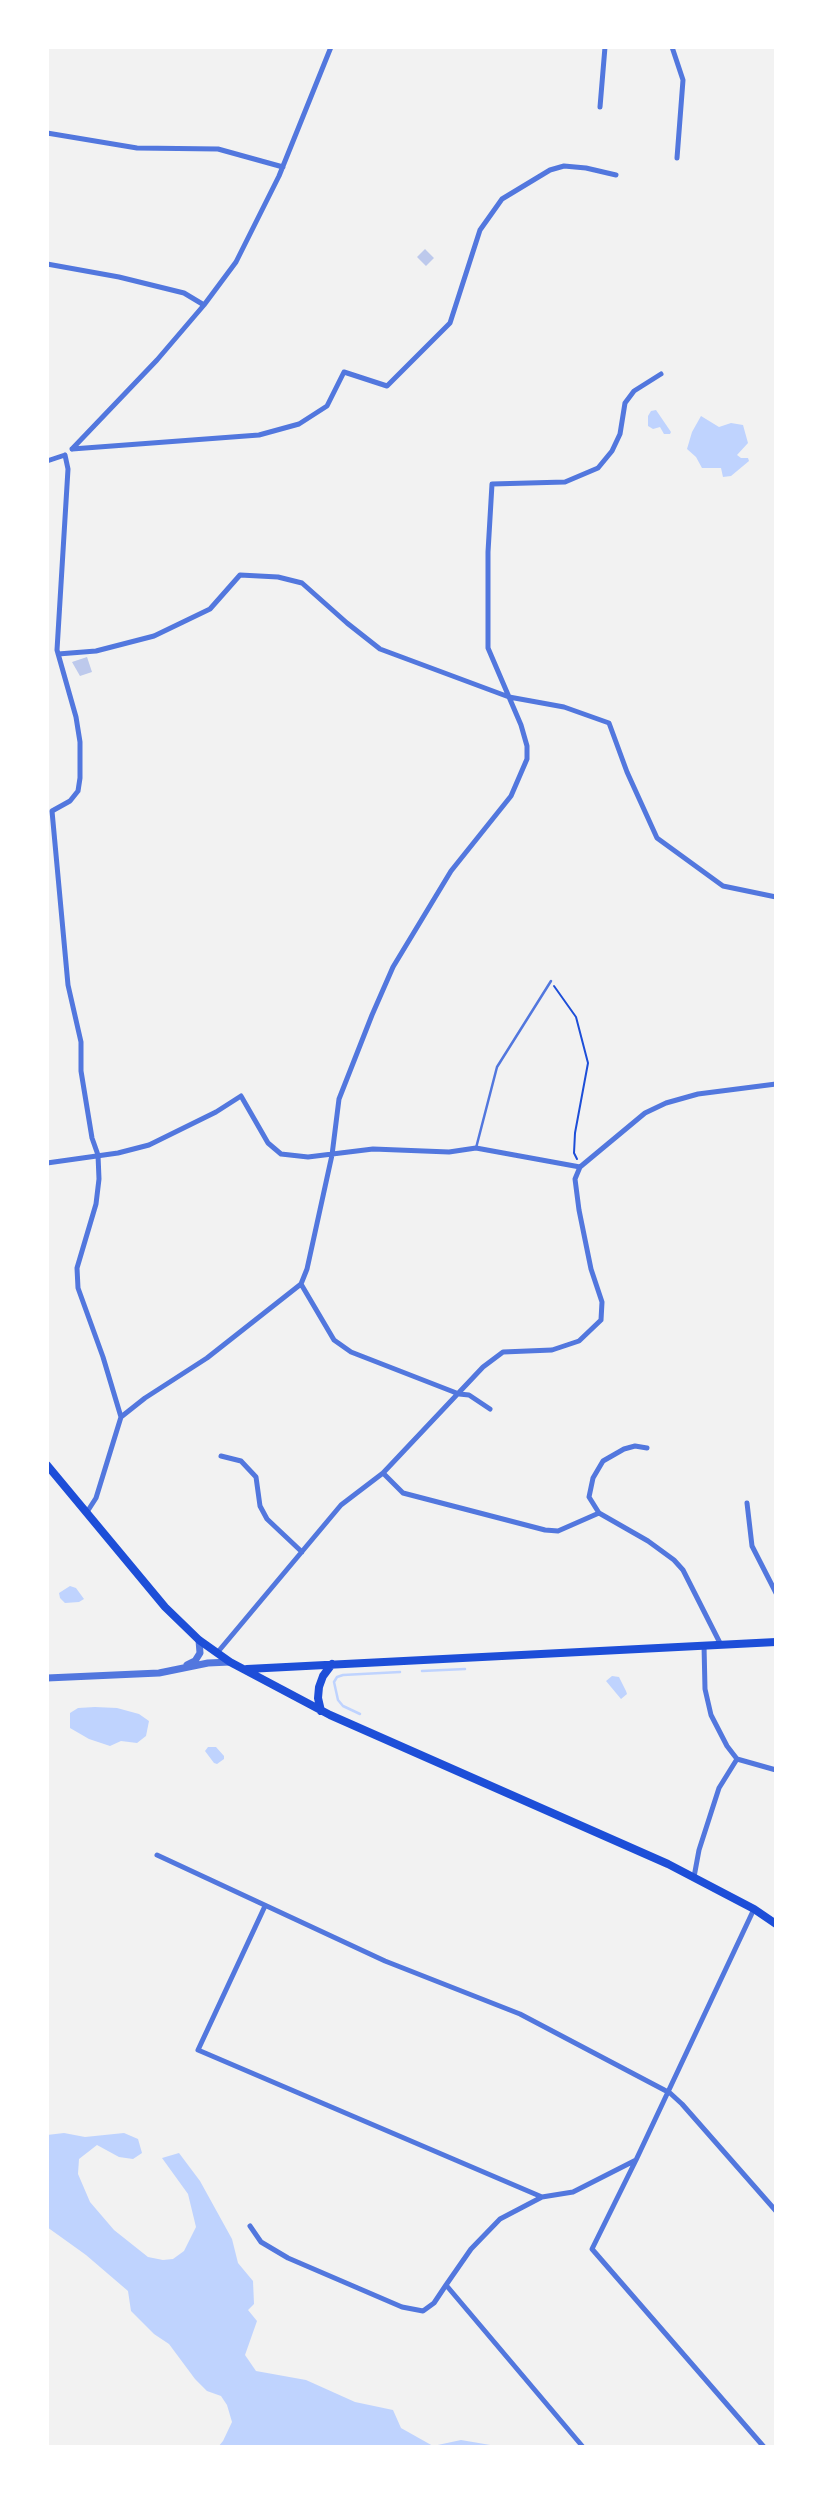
<!DOCTYPE html>
<html>
<head>
<meta charset="utf-8">
<style>
	body { margin:0 }
	#map { position:relative; width:823px; height:2494px; overflow:hidden; background:#f2f2f2; font-family:"Fira Sans",sans-serif }
	canvas { display:block }
	.frame { position:absolute; inset:0; border:49px solid #fff; pointer-events:none }
</style>
</head>
<body>
<div id="map">
<canvas width="823" height="2494"></canvas>
<div class="frame"></div>
</div>
<script>
const context = document.querySelector('canvas').getContext('2d');
context.lineJoin = 'round';
function fill(path, color) { context.fillStyle = color; context.fill(path, 'evenodd'); }
const shape = rows => new Path2D(rows.map(r => 'M' + r).join(''));
function strokePath(path, color, width, dash) { context.strokeStyle = color; context.lineWidth = width; context.lineCap = dash ? 'butt' : 'round'; context.setLineDash(dash || []); context.stroke(path); }
fill(shape([
	[656,410,671,432,670,434,664,434,660,427,653,429,648,426,648,416,651,411],
	[701,416,719,427,731,423,743,425,748,443,737,455,741,458,748,458,749,461,731,476,723,477,721,468,702,468,696,457,687,449,692,432],
	[70,1586,76,1588,84,1599,79,1602,65,1603,60,1598,59,1593],
	[612,1676,619,1677,626,1691,627,1694,621,1699,606,1681],
	[95,1707,117,1708,139,1714,149,1721,146,1736,137,1743,121,1741,110,1746,89,1739,70,1728,70,1713,78,1708],
	[208,1747,216,1747,224,1756,224,1759,217,1764,214,1763,205,1751],
	[64,2133,85,2137,124,2133,138,2139,142,2153,133,2159,119,2157,97,2145,79,2159,78,2174,90,2202,114,2230,148,2257,163,2260,173,2259,184,2251,196,2227,188,2194,162,2158,179,2153,200,2181,232,2239,238,2263,253,2281,254,2304,248,2310,257,2321,245,2355,256,2371,306,2380,355,2402,393,2410,401,2428,433,2446,461,2440,502,2447,218,2447,223,2441,232,2422,227,2405,221,2396,207,2391,195,2379,169,2344,154,2334,131,2311,128,2291,86,2255,47,2227,47,2135]
]), '#bfd3fe');
strokePath(shape([
	[422,1671,465,1669],
	[360,1714,343,1706,338,1700,334,1682,337,1677,343,1675,400,1672]
]), '#bfd3fe', 2.5);
fill(shape([
	[425,249,434,258,426,266,417,257],
	[87,657,92,672,80,676,72,662]
]), '#bdc9ec');
strokePath(shape([
	[554,986,576,1017,588,1063,575,1133,574,1153,577,1159]
]), '#1d4ed8', 2);
strokePath(shape([
	[476,1148,497,1067,551,981]
]), '#5277de', 2.5);
strokePath(shape([
	[672,47,683,80,677,158],
	[600,107,605,47],
	[47,133,137,148,218,149,283,167],
	[47,264,119,277,184,293,204,305],
	[72,449,259,435,299,424,327,406,344,372,387,386,450,323,480,230,502,199,550,170,564,166,586,168,616,175],
	[72,449,157,360,204,305,236,262,279,176,331,47],
	[65,455,68,469,57,650,76,717,80,742,80,778,78,791,70,801,52,811,68,985,81,1042,81,1071,92,1138,98,1155,99,1179,96,1204,77,1268,78,1288,103,1357,121,1417,96,1498,87,1512],
	[47,461,65,455],
	[58,654,96,651,154,636,210,609,240,575,278,577,302,583,347,623,380,649,509,697,564,707,609,723,627,772,657,838,723,886,776,897],
	[47,1163,118,1153,149,1145,216,1112,241,1096,268,1143,281,1154,308,1157,373,1149,449,1152,476,1148,580,1167,645,1113,666,1103,698,1094,776,1084],
	[301,1284,334,1340,351,1352,459,1394,469,1395,490,1409],
	[121,1417,145,1398,207,1358,301,1284,307,1269,332,1155,339,1099,372,1015,393,967,451,871,511,796,527,759,527,746,521,725,488,648,488,552,492,484,565,482,598,468,612,451,620,434,625,403,634,391,661,374],
	[647,1448,635,1446,624,1449,603,1461,593,1478,589,1497,599,1513,648,1541,674,1560,683,1570,721,1645],
	[221,1456,241,1461,256,1477,260,1506,267,1519,302,1552],
	[383,1473,403,1493,545,1530,558,1531,599,1513],
	[747,1503,752,1546,776,1593],
	[704,1645,705,1689,711,1715,727,1746,737,1759,776,1770],
	[217,1653,341,1505,383,1473,483,1367,503,1352,552,1350,579,1341,601,1320,602,1302,591,1269,579,1210,575,1179,580,1167],
	[157,1855,385,1961,520,2014,670,2093,682,2104,776,2211],
	[694,1877,699,1850,719,1788,737,1759],
	[265,1906,198,2050,542,2197],
	[636,2160,592,2249,764,2447],
	[250,2226,261,2242,288,2258,402,2307,423,2311,434,2303,446,2285,583,2447],
	[446,2285,471,2249,500,2219,542,2197,573,2192,636,2160,754,1909]
]), '#5277de', 5);
strokePath(shape([
	[187,1665,195,1661,200,1653,199,1640],
	[47,1678,159,1673,208,1663,230,1662]
]), '#5277de', 7);
strokePath(shape([
	[47,1465,165,1607,199,1640,230,1662,330,1715,668,1864,754,1909,776,1924],
	[247,1669,776,1642],
	[321,1711,318,1698,319,1687,323,1676,332,1664]
]), '#1d4ed8', 8);
</script>
</body>
</html>
